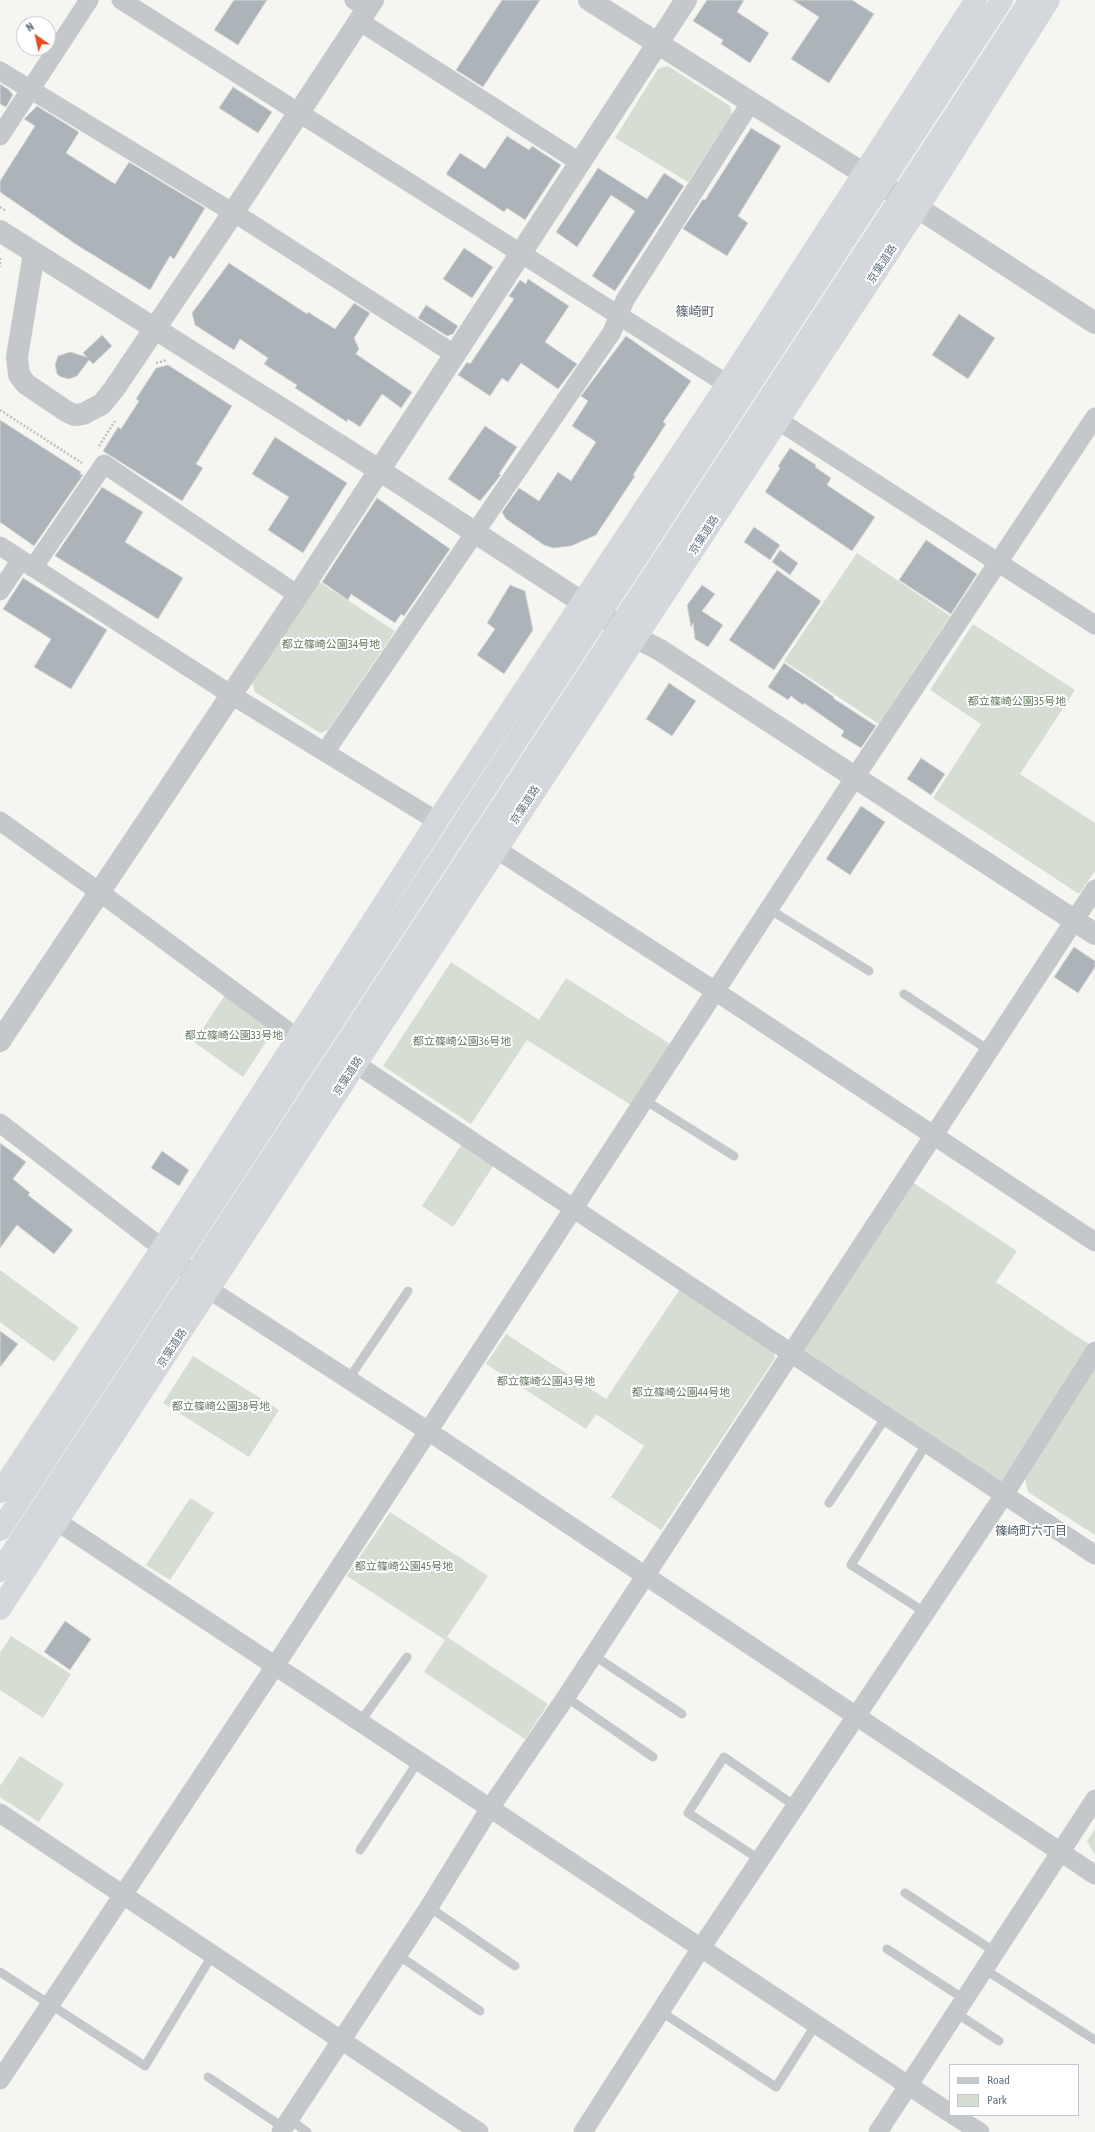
<!DOCTYPE html>
<html>
<head>
<meta charset="utf-8">
<style>
	body { margin:0 }
	#map { position:relative; width:1095px; height:2132px; overflow:hidden; background:#f5f5f1; font-family:"Asap Condensed",sans-serif }
	canvas { display:block }
	.legend { position:absolute; left:949px; top:2064px; width:130px; height:52px; box-sizing:border-box; background:#fff; border:1px solid #c1c8ce; margin:0; padding:5px 7px; list-style:none; font-size:12px; color:#637584 }
	.legend li { display:flex; align-items:center; gap:8px; height:20px }
	.legend b { width:20px; border:1px solid #c1c8ce }
	.north { position:absolute; left:16px; top:16px; width:40px; height:40px; box-sizing:border-box; background:#fff; border:1px solid #c1c8ce; border-radius:50%; rotate:326deg; font-size:11px; font-weight:700; line-height:16px; text-align:center; color:#637584 }
	.north::after { content:''; display:block; margin:auto; width:14px; height:18px; background:#e94b1e; clip-path:polygon(50% 0,100% 100%,50% 72%,0 100%) }
</style>
</head>
<body>
<div id="map">
<canvas width="1095" height="2132"></canvas>
<ul class="legend">
<li><b style="height:5px;background:#c5c8cb"></b>Road</li>
<li><b style="height:11px;background:#d6ddd2"></b>Park</li>
</ul>
<div class="north">N</div>
</div>
<script>
const context = document.querySelector('canvas').getContext('2d');
context.lineJoin = 'round';
function fill(path, color) { context.fillStyle = color; context.fill(path, 'evenodd'); }
const shape = rows => new Path2D(rows.map(r => 'M' + r).join(''));
function strokePath(path, color, width, dash) { context.strokeStyle = color; context.lineWidth = width; context.lineCap = dash ? 'butt' : 'round'; context.setLineDash(dash || []); context.stroke(path); }
function write(font, color, halo, rows, align = 'center') {
  context.font = font + ' "Asap Condensed","Noto Sans JP",sans-serif'; context.lineWidth = 4; context.setLineDash([]); context.textBaseline = 'middle'; context.strokeStyle = halo; context.fillStyle = color; for (const [text, x, y, turn = 0] of rows) {
    context.save(); context.translate(x, y); context.rotate((+turn || 0) * Math.PI / 180); context.textAlign = isNaN(turn) ? turn : align; if (halo) context.strokeText(text, 0, 0); context.fillText(text, 0, 0); context.restore();
  }
}
fill(shape([
	[668,66,730,106,732,115,688,182,615,138,658,69],
	[857,553,950,616,879,724,784,661],
	[318,581,395,631,328,730,320,733,255,692,252,682],
	[973,624,1075,690,1020,774,1095,823,1095,871,1079,894,933,798,981,724,930,690],
	[451,962,539,1020,566,978,670,1044,631,1105,527,1040,471,1124,383,1066],
	[225,995,274,1030,243,1077,194,1042],
	[462,1144,494,1165,453,1227,422,1206],
	[912,1182,1017,1251,996,1282,1090,1345,1001,1482,801,1348],
	[0,1270,79,1328,54,1362,0,1322],
	[680,1289,774,1351,775,1358,661,1530,611,1497,644,1446,596,1414,586,1429,486,1364,506,1334,606,1399],
	[193,1356,279,1410,249,1457,163,1403],
	[1095,1367,1095,1535,1028,1492,1025,1478],
	[190,1498,214,1513,170,1580,146,1565],
	[390,1512,488,1576,447,1637,548,1704,525,1739,424,1672,445,1640,347,1576],
	[11,1636,71,1674,43,1718,0,1690,0,1653],
	[20,1756,64,1784,39,1822,0,1797,0,1786],
	[1095,1829,1095,1855,1087,1841]
]), '#d6ddd2');
const building = shape([
	[234,0,267,0,238,45,214,30,234,0],
	[502,0,540,0,483,87,456,70,502,0],
	[707,0,744,0,737,12,769,33,750,63,721,44,723,40,693,21,707,0],
	[793,0,852,0,874,14,829,83,791,59,819,17,793,0],
	[0,84,9,90,13,95,6,107,0,104,0,84],
	[233,87,272,112,258,133,219,108,233,87],
	[37,106,79,132,66,153,115,184,129,162,205,208,174,259,170,256,150,290,77,245,0,192,0,181,35,126,24,119,37,106],
	[751,128,781,146,738,216,748,223,727,256,683,229,703,199,705,200,751,128],
	[507,136,529,150,532,146,561,165,525,220,507,208,504,212,446,174,460,153,485,169,507,136],
	[598,168,647,199,664,173,684,186,615,291,592,276,635,211,611,195,577,247,556,232,598,168],
	[464,248,493,267,472,298,443,279,464,248],
	[229,263,307,314,308,312,335,329,354,303,370,313,354,338,359,349,356,354,412,392,401,408,382,394,360,427,348,419,347,422,295,388,297,385,264,364,268,358,240,339,234,350,195,325,192,313,229,263],
	[528,279,569,306,545,342,577,364,558,389,521,363,508,382,502,378,490,396,458,375,467,362,470,364,514,299,509,296,520,280,526,284,528,279],
	[426,305,458,326,453,334,447,336,418,318,426,305],
	[959,314,995,338,968,379,932,355,959,314],
	[102,335,112,346,93,364,89,360,77,376,69,379,61,377,57,374,55,365,58,356,70,352,87,357,83,353,102,335],
	[626,336,691,381,663,422,666,424,633,475,635,476,596,535,571,546,553,548,544,545,506,519,502,512,519,488,539,501,558,472,571,481,596,442,572,426,588,401,581,396,626,336],
	[168,365,232,406,196,464,203,468,182,501,103,451,118,427,121,429,139,401,136,399,156,368,168,365],
	[0,420,81,472,80,474,83,475,34,546,0,522,0,420],
	[485,426,517,447,499,474,501,475,480,501,448,479,485,426],
	[275,437,347,483,303,553,268,530,289,497,252,474,275,437],
	[790,448,816,465,815,467,831,478,827,485,875,517,852,551,765,492,780,468,778,466,790,448],
	[102,487,143,512,125,542,183,578,158,619,55,556,102,487],
	[377,498,450,549,404,616,401,614,395,623,351,594,348,600,322,582,377,498],
	[754,527,780,545,770,560,744,542,754,527],
	[926,540,977,574,951,614,899,580,926,540],
	[780,550,798,563,790,575,772,562,780,550],
	[777,570,821,601,774,670,729,640,777,570],
	[23,578,107,630,71,689,34,667,51,639,3,609,23,578],
	[510,585,525,591,533,630,504,674,477,655,495,629,487,623,510,585],
	[702,585,715,594,702,611,723,625,708,647,695,639,693,623,691,627,687,605,702,585],
	[784,663,834,697,833,698,876,726,861,748,841,736,844,731,804,703,803,705,791,696,788,700,768,687,784,663],
	[669,683,696,701,672,736,646,719,669,683],
	[921,758,945,774,931,795,907,779,921,758],
	[861,806,885,822,850,875,826,859,861,806],
	[1074,947,1095,961,1095,967,1078,993,1054,977,1074,947],
	[0,1143,26,1162,13,1179,30,1193,28,1195,73,1230,54,1254,17,1225,0,1248,0,1143],
	[162,1151,189,1170,179,1186,151,1168,162,1151],
	[0,1331,18,1344,0,1367,0,1331],
	[65,1621,91,1639,70,1670,44,1652,65,1621]
]);
fill(building, '#acb4b9');
strokePath(building, '#d7d7d4', 1);
strokePath(shape([
	[0,207,6,211],
	[0,258,0,267],
	[156,363,167,360],
	[0,410,82,463],
	[99,446,115,421]
]), '#bec0c2', 2.5, [2, 2]);
strokePath(shape([
	[769,909,869,971],
	[904,994,990,1051],
	[643,1099,734,1156],
	[348,1380,408,1291],
	[829,1503,886,1417],
	[926,1613,851,1565,927,1443],
	[593,1655,682,1714],
	[566,1697,653,1757],
	[360,1722,407,1657],
	[360,1850,419,1760],
	[759,1859,688,1813,724,1757,795,1806],
	[905,1893,995,1952],
	[429,1907,515,1966],
	[887,1949,964,1999],
	[398,1955,480,2011],
	[984,1969,1095,2040],
	[0,1972,145,2066,213,1954],
	[660,2011,776,2087,816,2024],
	[956,2013,999,2041],
	[208,2077,284,2128],
	[289,2119,307,2132]
]), '#c5c8cb', 9);
strokePath(shape([
	[121,0,727,384],
	[354,0,367,8],
	[359,21,579,162],
	[0,71,247,221,454,354],
	[0,136,89,0],
	[779,421,1095,625],
	[0,546,230,694,437,821],
	[33,568,104,464,298,595],
	[0,591,21,560],
	[325,752,612,332,625,300,751,102],
	[0,821,98,891,297,1038],
	[496,849,715,991,1095,1242],
	[356,1064,1095,1555],
	[0,1123,162,1248,210,1290,428,1431,1095,1875],
	[46,1512,58,1522,950,2113],
	[0,1813,479,2132],
	[0,2080,275,1666,855,777,1095,417],
	[953,2115,980,2132],
	[281,2132,429,1907,490,1808,566,1697,1095,889],
	[583,2132,701,1948,1004,1495,1095,1351],
	[878,2132,1095,1799]
]), '#c5c8cb', 19);
strokePath(shape([
	[589,0,918,208,1095,323],
	[0,231,379,470,637,638,660,650,1095,934],
	[34,253,17,357,19,375,26,384,66,411,74,415,83,414,102,404,114,389,233,213,373,0],
	[0,1041,298,595,686,0]
]), '#c5c8cb', 22);
strokePath(shape([
	[0,1492,162,1248,437,821,727,384,976,0],
	[0,1609,356,1064,918,208,1049,0]
]), '#d4d8dc', 22);
strokePath(shape([
	[0,1530,1002,0],
	[0,1571,1030,0]
]), '#d4d8dc', 22);
write('11px', '#637584', '#fff', [
	["京葉道路",882,264,-57],
	["京葉道路",704,535,-57],
	["京葉道路",525,805,-57],
	["京葉道路",348,1076,-57],
	["京葉道路",172,1348,-57]
]);
write('11px', '#677b62', '#fff', [
	["都立篠崎公園34号地",331,645],
	["都立篠崎公園35号地",1017,702],
	["都立篠崎公園33号地",234,1036],
	["都立篠崎公園36号地",462,1042],
	["都立篠崎公園43号地",546,1382],
	["都立篠崎公園44号地",681,1393],
	["都立篠崎公園38号地",221,1407],
	["都立篠崎公園45号地",404,1567]
]);
write('12px', '#515e68', '#fff', [
	["篠崎町六丁目",1031,1531]
]);
write('13px', '#515e68', '#fff', [
	["篠崎町",695,312]
]);
</script>
</body>
</html>
